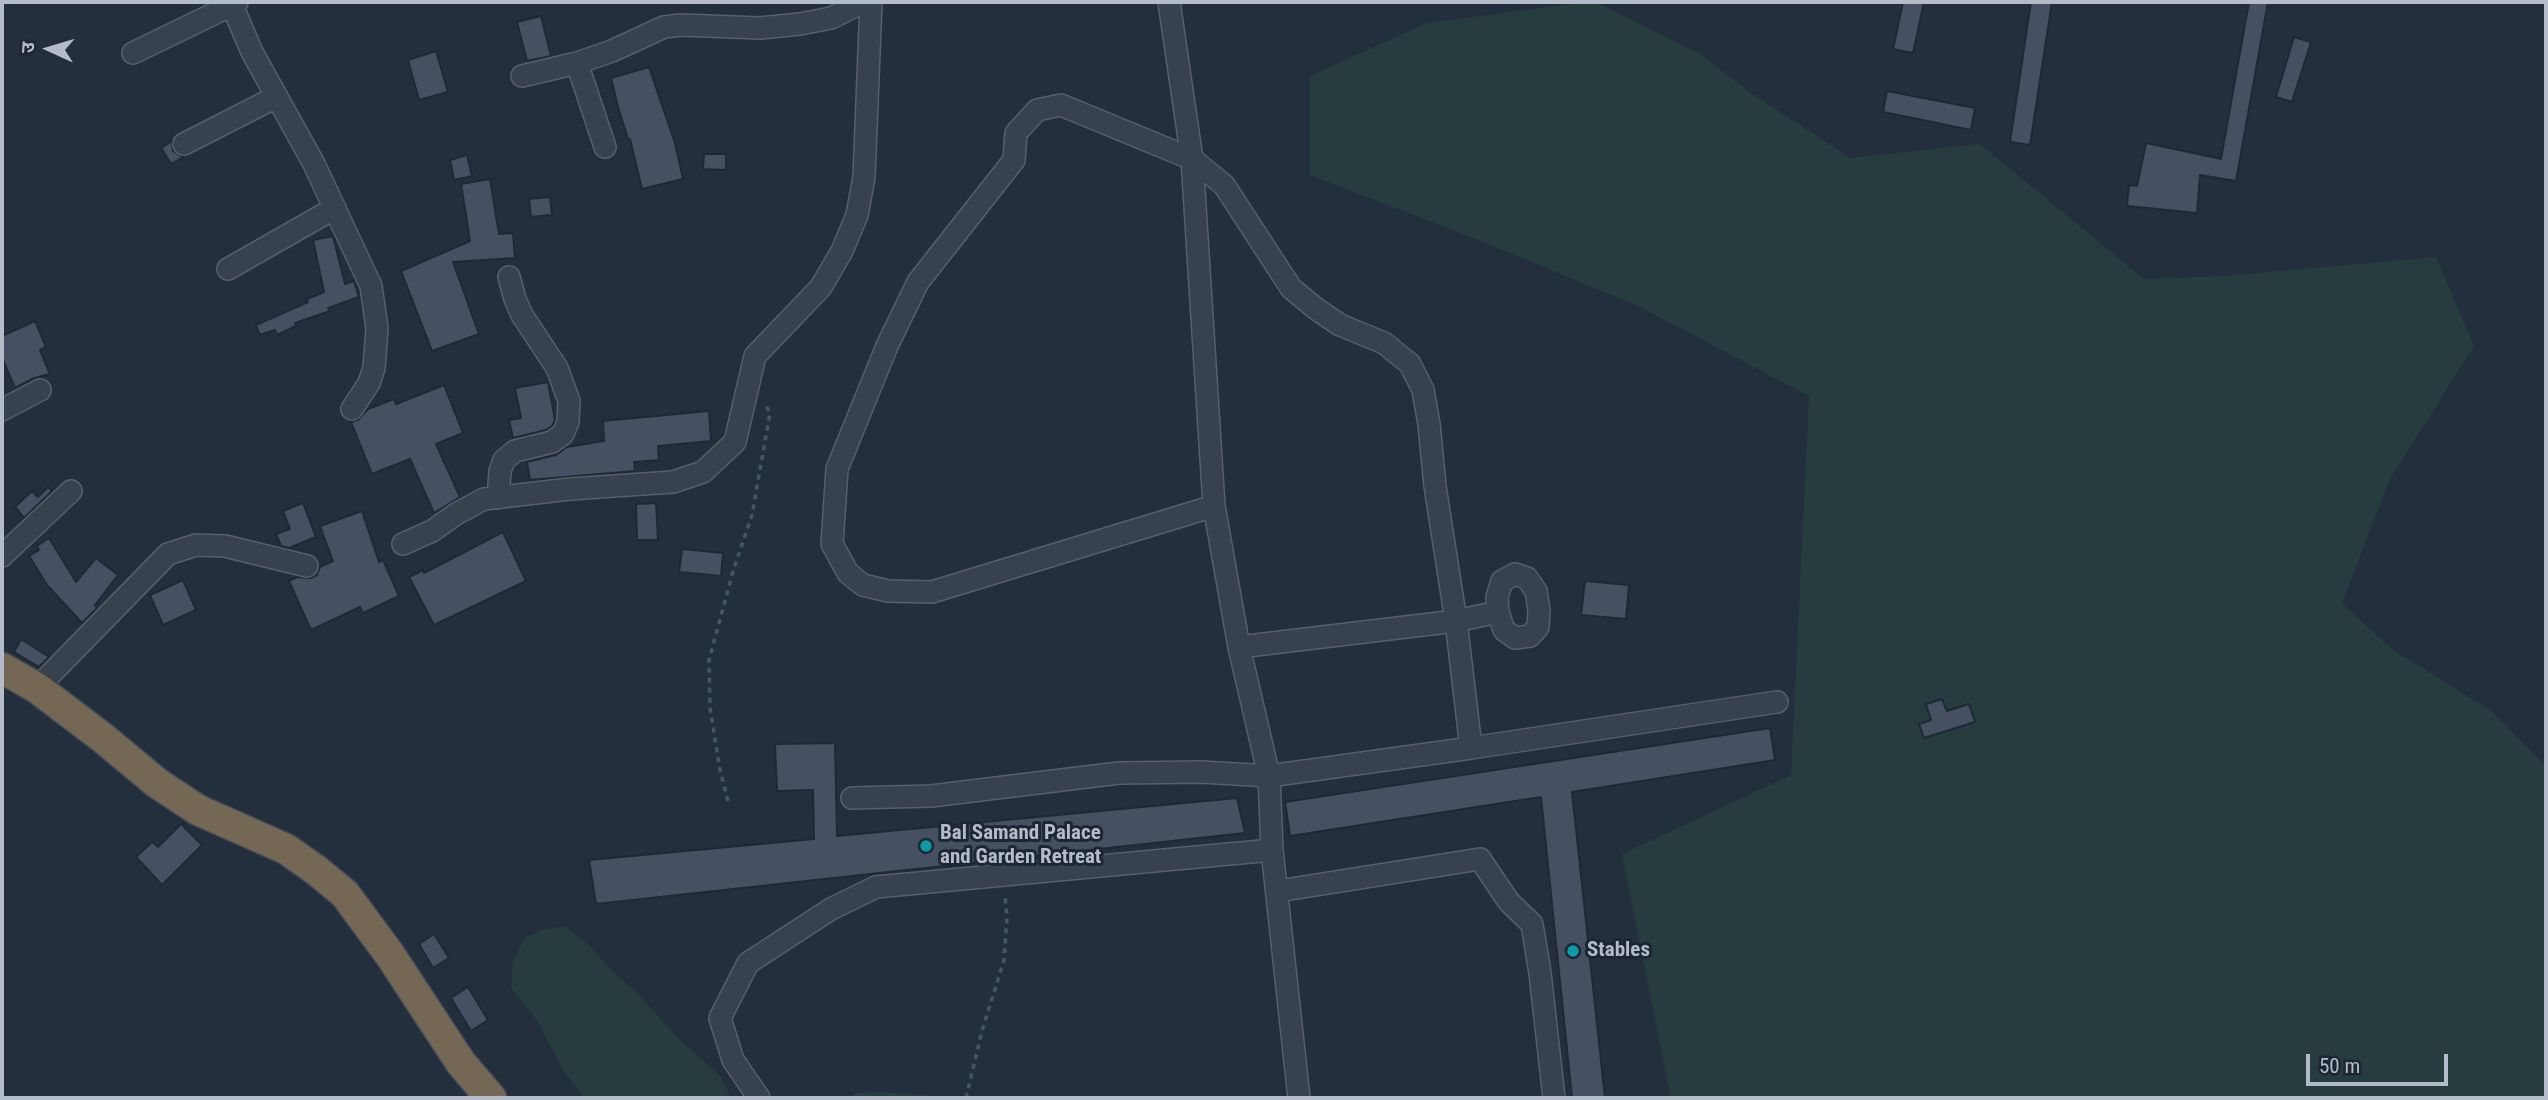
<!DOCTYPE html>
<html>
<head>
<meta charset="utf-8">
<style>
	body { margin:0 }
	#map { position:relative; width:2548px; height:1100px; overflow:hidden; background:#242f3e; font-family:"Roboto Condensed","Noto Sans Devanagari",sans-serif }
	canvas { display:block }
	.frame { position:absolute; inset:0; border:4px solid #b4bcc9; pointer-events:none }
	.north { position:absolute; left:14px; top:14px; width:70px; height:70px; -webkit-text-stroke:5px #1d2633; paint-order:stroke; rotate:274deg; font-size:19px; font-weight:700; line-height:28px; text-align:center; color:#b4bcc9 }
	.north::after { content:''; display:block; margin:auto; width:24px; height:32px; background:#b4bcc9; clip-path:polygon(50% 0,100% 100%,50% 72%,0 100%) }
	.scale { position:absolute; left:2306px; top:1054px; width:142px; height:32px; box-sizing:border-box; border:4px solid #b4bcc9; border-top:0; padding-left:9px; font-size:21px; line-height:24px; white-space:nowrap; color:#b4bcc9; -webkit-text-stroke:5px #1d2633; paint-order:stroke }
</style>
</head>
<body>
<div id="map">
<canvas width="2548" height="1100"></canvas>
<div class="frame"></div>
<div class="north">उ</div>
<div class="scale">50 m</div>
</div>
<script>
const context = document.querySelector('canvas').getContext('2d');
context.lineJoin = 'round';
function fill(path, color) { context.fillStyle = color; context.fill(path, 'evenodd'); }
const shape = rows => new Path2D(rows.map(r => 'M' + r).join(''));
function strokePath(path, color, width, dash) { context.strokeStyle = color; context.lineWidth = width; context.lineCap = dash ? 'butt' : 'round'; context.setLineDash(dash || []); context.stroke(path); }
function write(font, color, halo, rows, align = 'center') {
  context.font = font + ' "Roboto Condensed",sans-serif'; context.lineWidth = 6; context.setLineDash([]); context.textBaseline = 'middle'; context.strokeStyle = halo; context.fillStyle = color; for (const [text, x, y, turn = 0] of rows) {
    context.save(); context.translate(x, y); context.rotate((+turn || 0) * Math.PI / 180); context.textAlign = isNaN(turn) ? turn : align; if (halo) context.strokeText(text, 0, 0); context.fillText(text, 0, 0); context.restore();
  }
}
fill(shape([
	[1588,2,1596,2,1700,54,1748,91,1850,158,1980,144,2144,279,2223,276,2436,257,2474,346,2390,479,2342,603,2393,650,2492,711,2546,766,2546,1098,1671,1098,1622,854,1791,775,1809,396,1636,305,1466,235,1310,175,1310,76,1427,23],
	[564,926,589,945,609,968,639,995,679,1039,720,1076,731,1098,584,1098,563,1070,538,1022,511,988,513,962,524,938,542,930],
	[881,1092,936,1096,949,1098,848,1098,857,1093]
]), '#263c3f');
const building = shape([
	[1903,2,1924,2,1913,53,1893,49,1903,2],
	[2031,2,2052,2,2030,145,2010,142,2031,2],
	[2249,2,2268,2,2236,181,2200,175,2197,213,2127,206,2129,185,2137,186,2146,143,2221,159,2249,2],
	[541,16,551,56,527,61,517,22,541,16],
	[2294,37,2311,42,2292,102,2276,97,2294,37],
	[436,51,448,92,419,100,408,60,436,51],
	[649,67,675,143,683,179,642,189,630,139,628,139,618,107,611,78,649,67],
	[1887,91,1975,108,1971,130,1883,112,1887,91],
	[172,141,173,151,183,157,171,164,161,148,172,141],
	[704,154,726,154,726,170,703,169,704,154],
	[467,155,472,176,454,180,450,160,467,155],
	[490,179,499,234,513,233,515,258,453,262,479,334,432,351,401,271,470,241,461,184,490,179],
	[550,197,552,215,531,217,529,199,550,197],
	[333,236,345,284,354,281,359,297,328,308,330,311,295,323,296,326,277,335,275,330,260,335,256,325,308,302,307,299,324,292,313,240,333,236],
	[35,321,46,347,40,350,50,374,34,378,15,388,2,358,2,336,35,321],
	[548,382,555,420,552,426,546,430,513,438,509,420,521,418,515,388,548,382],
	[444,385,463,433,436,444,460,497,434,513,410,459,372,474,351,422,358,420,368,409,394,399,396,404,444,385],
	[709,411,711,441,658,446,659,460,634,462,635,471,530,480,527,462,556,455,567,447,604,441,603,421,709,411],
	[48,487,52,491,24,518,15,507,32,491,38,497,48,487],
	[303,503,316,537,289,548,281,546,276,534,290,529,283,511,303,503],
	[656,503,658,540,637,540,636,504,656,503],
	[362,511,379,562,383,560,399,596,363,613,360,607,311,630,289,581,297,577,311,578,317,575,320,567,333,561,320,526,362,511],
	[503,532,526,581,434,625,409,577,423,570,424,573,503,532],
	[49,538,76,582,96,558,118,575,95,605,97,608,82,623,47,585,29,556,39,550,37,546,49,538],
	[682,549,723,553,721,576,679,572,682,549],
	[183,580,196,610,163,625,150,595,183,580],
	[1585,581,1629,585,1626,619,1581,615,1585,581],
	[21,639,49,657,39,667,14,652,21,639],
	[1942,699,1947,711,1969,704,1975,722,1924,738,1919,724,1931,720,1926,704,1942,699],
	[1770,728,1775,760,1572,792,1605,1098,1572,1098,1541,797,1290,836,1285,802,1770,728],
	[835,743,837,836,1237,798,1245,833,596,904,589,860,814,839,813,790,777,791,775,744,835,743],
	[181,824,202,845,162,885,136,857,152,842,158,847,181,824],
	[434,934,449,958,433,968,419,944,434,934],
	[468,987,488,1020,471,1031,451,998,468,987]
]);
fill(building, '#455162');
strokePath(building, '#1f2835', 2);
const minor = shape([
	[237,2,232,5,252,52,314,164,371,286,377,328,374,368,369,383,352,409],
	[1169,2,1192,159,1214,506,1239,647,1269,776,1272,850,1299,1098],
	[133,53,232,5],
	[577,63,605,147],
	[522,76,577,63,612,51,664,27,681,25,760,28,800,24,831,18,863,2],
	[184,144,276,97],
	[228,269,335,208],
	[2,410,40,390],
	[498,498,500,471,504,460,515,451,552,442,563,434,568,422,569,401,557,368,522,315,515,299,509,277],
	[403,544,432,531,456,514,484,499,570,489,673,482,703,472,735,442,755,356,821,287,842,251,857,215,864,177,871,2],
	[2,556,71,491],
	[1515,574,1527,578,1536,591,1539,610,1538,627,1530,636,1515,638,1504,630,1498,612,1497,597,1502,581,1515,574],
	[1239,647,1456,621,1498,612],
	[37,688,168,554,196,545,225,546,307,566],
	[1471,748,1777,702],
	[852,798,931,796,1119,773,1201,772,1269,776,1471,748,1456,621,1435,486,1429,424,1423,390,1410,364,1384,343,1340,325,1315,308,1291,288,1224,185,1192,159,1061,105,1037,110,1016,133,1014,160,918,282,887,346,837,469,832,544,848,573,863,585,888,591,932,592,1214,506],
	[1278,891,1480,859,1509,902,1532,924,1540,973,1554,1098],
	[759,1098,733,1060,720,1018,748,963,831,909,876,887,1272,850]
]);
const highway = shape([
	[2,668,37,688,103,738,157,783,198,810,286,849,316,870,345,894,390,955,461,1063,491,1098]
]);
strokePath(minor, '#565f6c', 24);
strokePath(highway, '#434c59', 33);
strokePath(shape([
	[728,801,720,770,710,708,709,660,734,568,752,515,770,413,765,404],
	[966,1098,982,1031,1004,960,1007,918,1005,895]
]), '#44595c', 3.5, [5, 5]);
strokePath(minor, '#38414e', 21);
strokePath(highway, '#746855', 30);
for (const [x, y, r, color] of [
	[926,846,7,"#0f9aa8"],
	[1573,951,7,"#0f9aa8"]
]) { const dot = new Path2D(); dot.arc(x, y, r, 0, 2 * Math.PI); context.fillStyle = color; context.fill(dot); strokePath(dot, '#1d2633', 2.5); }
write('bold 21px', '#b4bcc9', '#1d2633', [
	["Bal Samand Palace",940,834],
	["and Garden Retreat",940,858],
	["Stables",1587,951]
], 'left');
</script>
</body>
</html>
